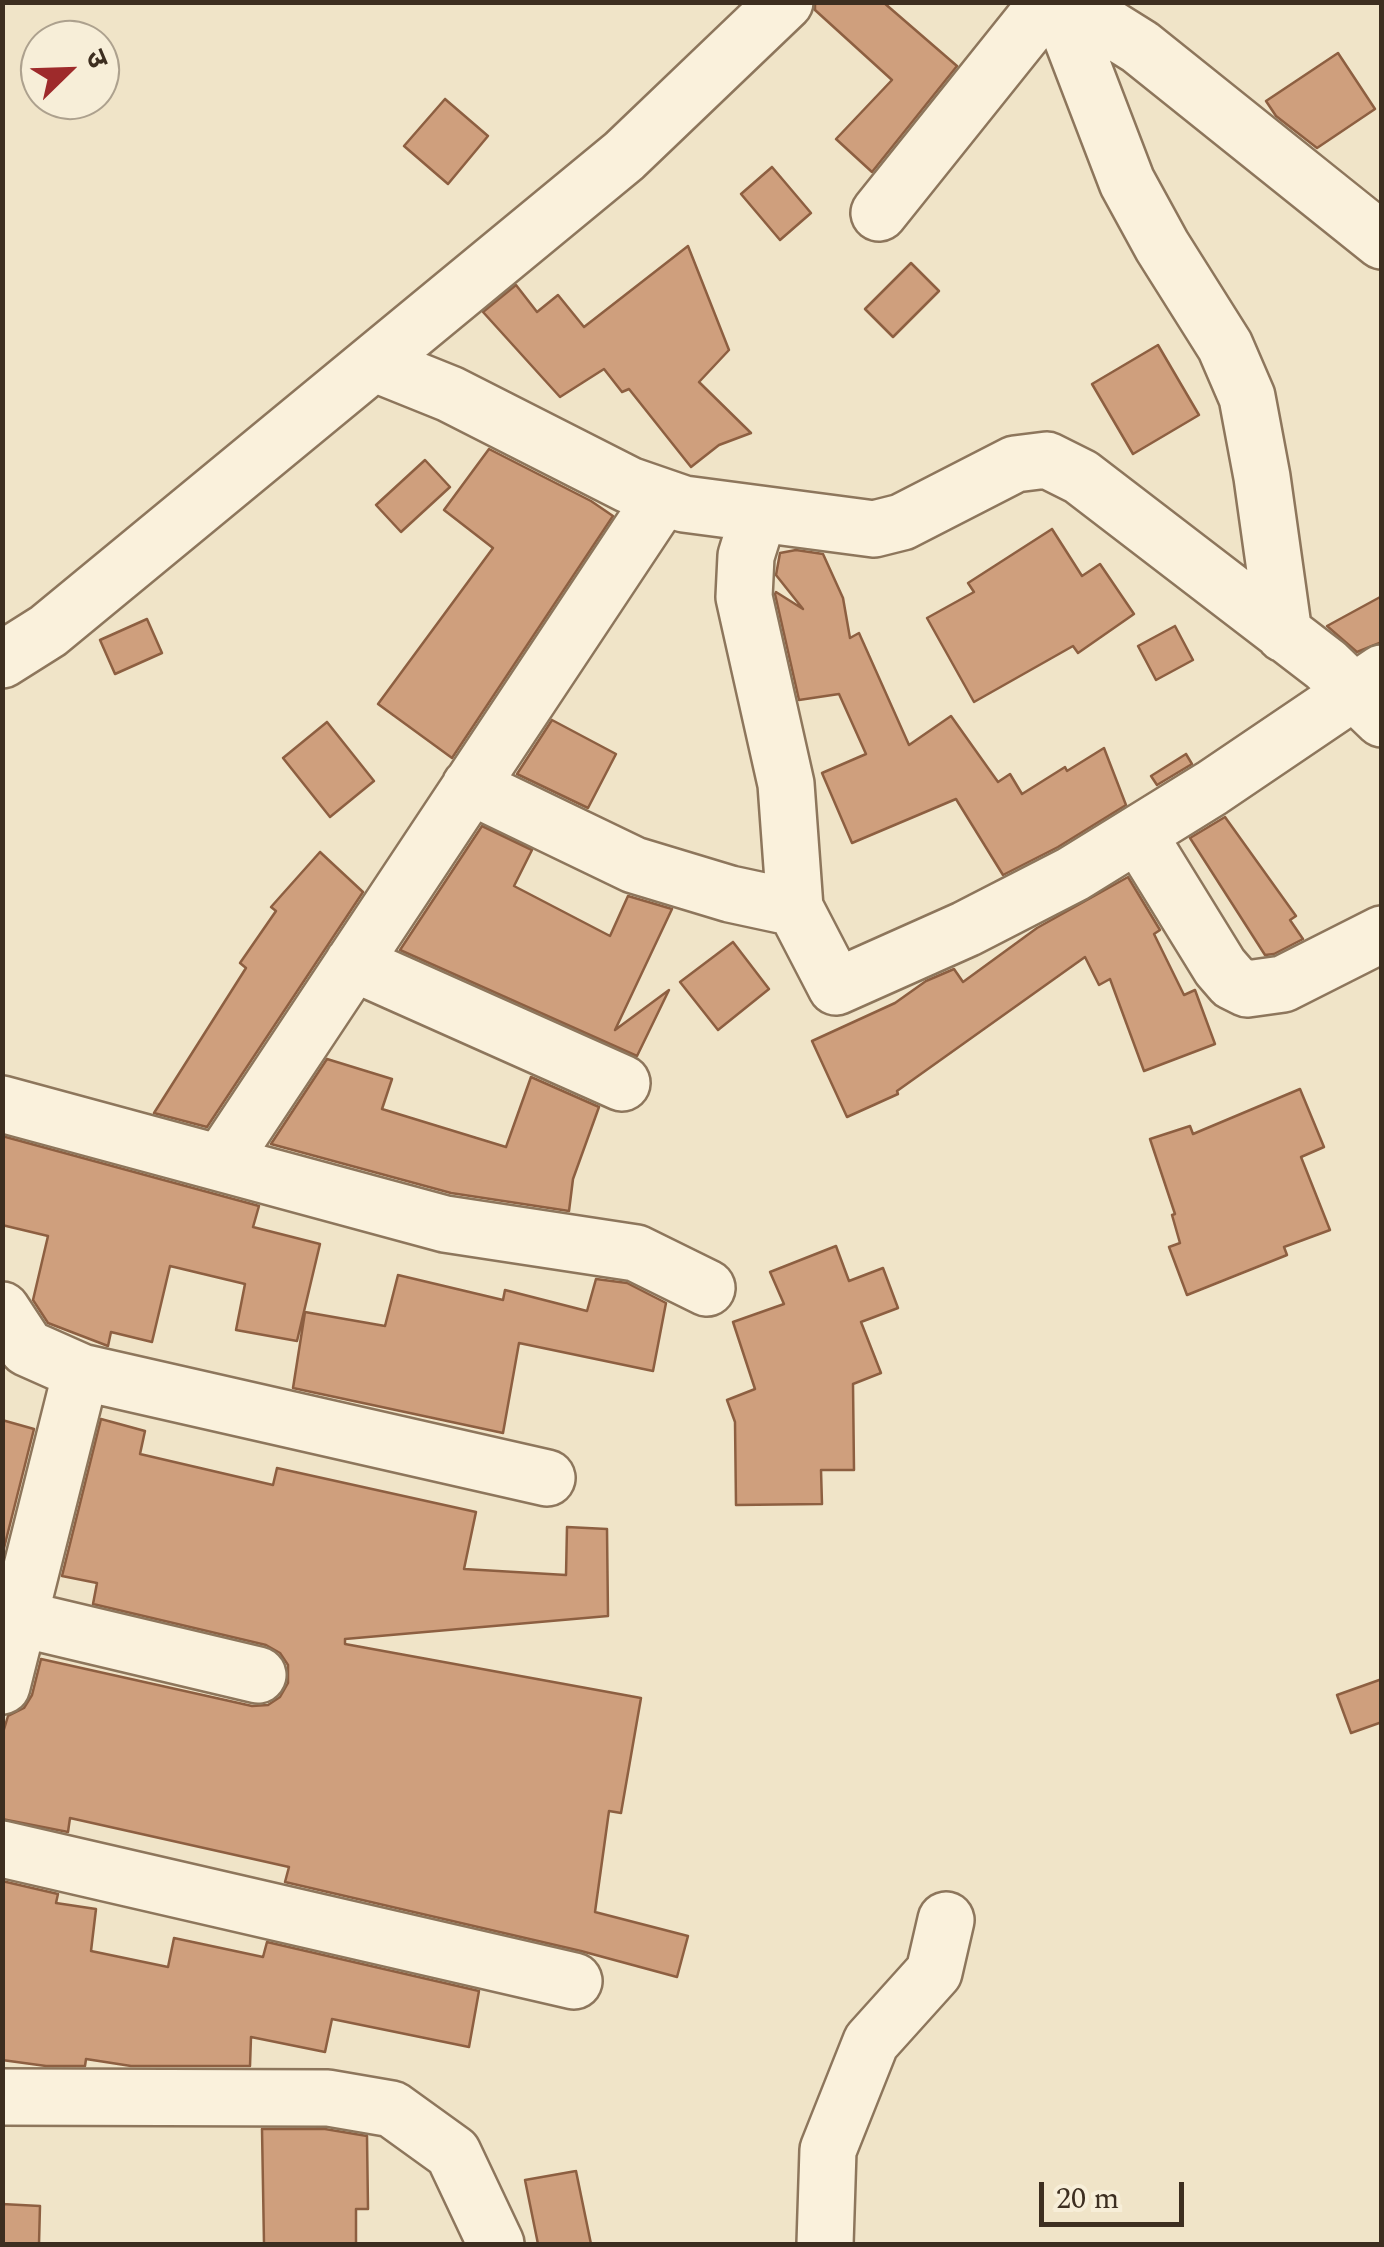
<!DOCTYPE html>
<html>
<head>
<meta charset="utf-8">
<style>
	body { margin:0 }
	#map { position:relative; width:1384px; height:2247px; overflow:hidden; background:#f0e4c8; font-family:Spectral,"Noto Sans Devanagari",serif }
	canvas { display:block }
	.frame { position:absolute; inset:0; border:5px solid #3d2e20; pointer-events:none }
	.north { position:absolute; left:20px; top:20px; width:100px; height:100px; box-sizing:border-box; background:#f7eed8; border:2px solid #ada18e; border-radius:50%; rotate:67deg; font-size:28px; font-weight:700; line-height:40px; text-align:center; color:#3d2e20 }
	.north::after { content:''; display:block; margin:auto; width:35px; height:45px; background:#9e2a2b; clip-path:polygon(50% 0,100% 100%,50% 72%,0 100%) }
	.scale { position:absolute; left:1039px; top:2182px; width:145px; height:45px; box-sizing:border-box; border:5px solid #3d2e20; border-top:0; padding-left:12px; font-size:30px; line-height:35px; white-space:nowrap; color:#3d2e20; -webkit-text-stroke:8px #f7eed8; paint-order:stroke }
</style>
</head>
<body>
<div id="map">
<canvas width="1384" height="2247"></canvas>
<div class="frame"></div>
<div class="north">उ</div>
<div class="scale">20 m</div>
</div>
<script>
const context = document.querySelector('canvas').getContext('2d');
context.lineJoin = 'round';
function fill(path, color) { context.fillStyle = color; context.fill(path, 'evenodd'); }
const shape = rows => new Path2D(rows.map(r => 'M' + r).join(''));
function strokePath(path, color, width, dash) { context.strokeStyle = color; context.lineWidth = width; context.lineCap = dash ? 'butt' : 'round'; context.setLineDash(dash || []); context.stroke(path); }
const building = shape([
	[815,2,883,2,957,66,872,172,836,139,892,80,815,10,815,2],
	[1338,53,1375,109,1317,148,1276,116,1266,101,1338,53],
	[445,99,488,136,448,184,404,146,445,99],
	[772,167,811,213,780,240,741,194,772,167],
	[688,246,729,350,699,382,751,433,719,445,691,467,629,389,622,392,604,369,560,397,483,312,516,285,537,312,558,295,584,327,688,246],
	[911,263,939,291,893,337,865,309,911,263],
	[1158,345,1199,415,1133,454,1092,384,1158,345],
	[489,449,591,501,613,516,452,758,378,704,493,548,444,510,489,449],
	[425,460,450,487,401,532,376,505,425,460],
	[1052,529,1082,576,1100,564,1134,614,1078,653,1073,646,974,702,927,618,974,592,968,583,1052,529],
	[796,550,823,554,843,598,850,638,859,633,909,745,951,716,998,782,1010,774,1022,794,1065,767,1067,771,1104,748,1126,805,1058,847,1003,875,956,799,852,843,822,773,866,754,839,694,799,700,775,594,776,592,803,609,776,575,780,553,796,550],
	[1382,596,1382,642,1357,652,1327,626,1382,596],
	[147,619,162,653,115,674,100,640,147,619],
	[1175,626,1193,660,1156,680,1138,646,1175,626],
	[552,720,616,754,588,808,517,774,552,720],
	[327,722,374,781,330,817,283,758,327,722],
	[1186,754,1192,764,1157,785,1151,776,1186,754],
	[1225,817,1296,916,1290,920,1303,939,1274,954,1265,955,1190,838,1225,817],
	[482,826,532,850,514,886,610,936,628,896,672,909,615,1030,669,990,637,1056,400,950,482,826],
	[320,852,363,892,207,1127,154,1113,246,968,240,963,276,911,271,907,320,852],
	[1128,877,1160,930,1154,934,1184,995,1195,990,1215,1044,1144,1071,1110,979,1099,985,1085,957,897,1091,898,1094,847,1117,812,1041,895,1003,926,981,954,969,963,982,1037,928,1128,877],
	[733,942,769,989,718,1030,680,982,733,942],
	[327,1059,392,1079,382,1109,506,1147,531,1077,599,1107,573,1179,569,1211,451,1193,271,1144,327,1059],
	[1300,1089,1324,1147,1301,1157,1330,1230,1284,1247,1287,1255,1187,1295,1169,1247,1180,1243,1172,1215,1175,1214,1150,1139,1190,1126,1193,1134,1300,1089],
	[2,1136,259,1206,253,1227,320,1244,297,1341,236,1330,245,1284,170,1266,152,1342,111,1332,108,1346,48,1323,33,1300,48,1236,2,1225,2,1136],
	[836,1246,849,1281,883,1268,898,1308,861,1322,881,1373,853,1384,854,1470,821,1470,822,1504,736,1505,735,1422,727,1400,755,1389,733,1322,784,1304,770,1272,836,1246],
	[398,1275,503,1300,505,1290,587,1311,596,1279,627,1283,666,1303,653,1371,519,1343,503,1433,293,1388,305,1312,385,1326,398,1275],
	[101,1419,145,1431,140,1454,273,1485,277,1468,476,1512,464,1569,566,1575,567,1527,607,1529,608,1616,345,1639,345,1644,641,1698,621,1813,609,1811,595,1912,688,1936,677,1977,581,1951,285,1882,289,1867,70,1818,68,1832,2,1819,2,1736,8,1716,24,1708,32,1695,41,1659,252,1706,268,1705,280,1697,288,1683,288,1665,280,1653,266,1645,93,1604,97,1583,62,1576,101,1419],
	[2,1420,34,1429,2,1556,2,1420],
	[1382,1679,1382,1722,1351,1733,1337,1695,1382,1679],
	[2,1881,58,1894,56,1903,96,1909,91,1951,168,1967,174,1938,263,1957,267,1942,479,1991,469,2047,332,2019,325,2052,251,2037,250,2066,131,2066,86,2059,85,2066,46,2066,2,2060,2,1881],
	[262,2129,325,2129,367,2136,368,2209,356,2209,356,2244,264,2244,262,2129],
	[576,2171,591,2244,538,2244,525,2180,576,2171],
	[2,2204,40,2206,39,2244,2,2244,2,2204]
]);
fill(building, '#cf9f7d');
strokePath(building, '#8d5f41', 2.5);
const minor = shape([
	[1058,2,1127,182,1162,246,1225,346,1247,397,1262,477,1284,634],
	[1068,2,1140,47,1382,241],
	[879,213,1048,2],
	[373,363,624,156,785,2],
	[759,514,746,556,744,597,786,784,795,908,836,987,966,929,1073,874,1212,788,1382,673],
	[2,660,48,631,373,363,450,394,629,485,684,504,874,529,902,522,1015,464,1047,460,1081,477,1326,665,1382,719],
	[470,786,634,865,730,894,795,908],
	[1138,834,1220,967,1233,982,1247,989,1283,984,1382,934],
	[353,963,622,1083],
	[2,1104,445,1224,636,1253,707,1288],
	[222,1161,662,498],
	[2,1310,27,1348,81,1372,547,1478],
	[22,1619,258,1675],
	[2,1686,81,1372],
	[2,1849,574,1981],
	[2,2097,328,2098,392,2109,453,2153,496,2244],
	[825,2244,828,2150,871,2042,934,1972,946,1920]
]);
strokePath(minor, '#8d765c', 60);
strokePath(minor, '#faf1dc', 55);
</script>
</body>
</html>
